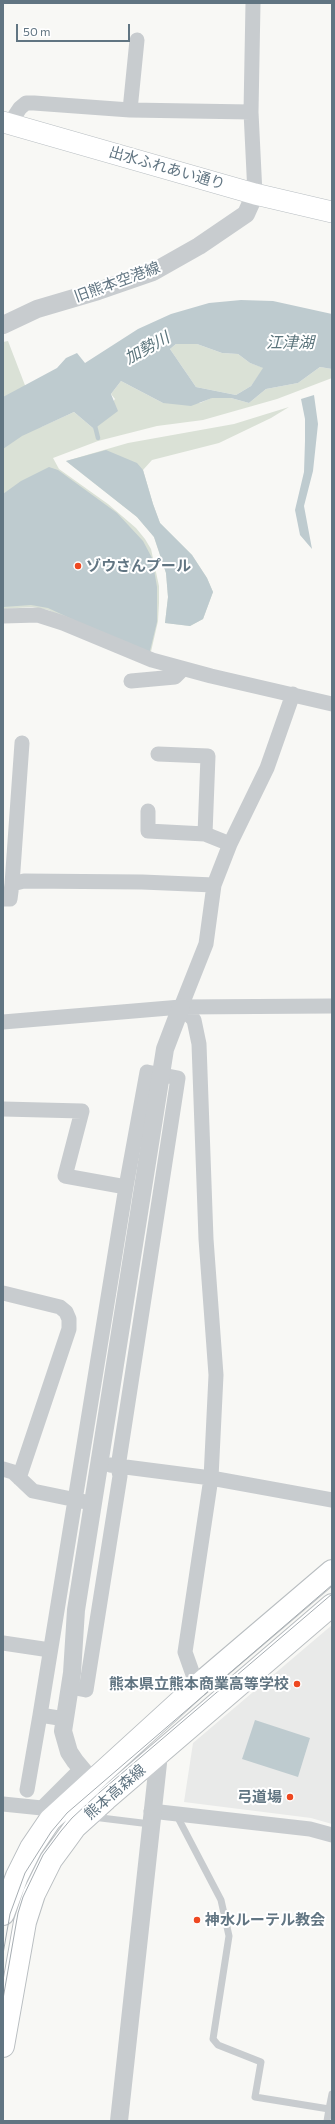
<!DOCTYPE html>
<html>
<head>
<meta charset="utf-8">
<style>
	body { margin:0 }
	#map { position:relative; width:335px; height:2124px; overflow:hidden; background:#f8f8f5; font-family:Commissioner,sans-serif }
	canvas { display:block }
	.frame { position:absolute; inset:0; border:4px solid #617582; pointer-events:none }
	.scale { position:absolute; left:16px; top:24px; width:114px; height:18px; box-sizing:border-box; border:2px solid #617582; border-top:0; padding-left:5px; font-size:12px; line-height:14px; white-space:nowrap; color:#617582; -webkit-text-stroke:3px #fff; paint-order:stroke }
</style>
</head>
<body>
<div id="map">
<canvas width="335" height="2124"></canvas>
<div class="frame"></div>
<div class="scale">50 m</div>
</div>
<script>
const context = document.querySelector('canvas').getContext('2d');
context.lineJoin = 'round';
function fill(path, color) { context.fillStyle = color; context.fill(path, 'evenodd'); }
const shape = rows => new Path2D(rows.map(r => 'M' + r).join(''));
function strokePath(path, color, width, dash) { context.strokeStyle = color; context.lineWidth = width; context.lineCap = dash ? 'butt' : 'round'; context.setLineDash(dash || []); context.stroke(path); }
function write(font, color, halo, rows, align = 'center') {
  context.font = font + ' Commissioner,"Noto Sans JP",sans-serif'; context.lineWidth = 4; context.setLineDash([]); context.textBaseline = 'middle'; context.strokeStyle = halo; context.fillStyle = color; for (const [text, x, y, turn = 0] of rows) {
    context.save(); context.translate(x, y); context.rotate((+turn || 0) * Math.PI / 180); context.textAlign = isNaN(turn) ? turn : align; if (halo) context.strokeText(text, 0, 0); context.fillText(text, 0, 0); context.restore();
  }
}
fill(shape([
	[332,1625,332,1824,311,1818,184,1802,193,1743]
]), '#e9eae9');
fill(shape([
	[8,341,41,427,74,412,94,429,115,399,111,394,121,381,163,403,200,403,211,398,231,398,249,403,266,389,298,383,320,367,332,369,332,378,277,399,203,420,157,426,98,441,53,458,59,469,108,504,136,528,145,539,151,549,159,586,159,603,158,621,150,656,48,610,32,607,3,609,3,342],
	[176,344,197,344,222,353,238,354,250,363,264,368,251,386,236,395,196,387,170,349],
	[289,407,271,418,219,443,152,460,143,470,153,504,160,523,192,555,207,578,213,592,203,619,190,626,165,623,168,597,166,573,154,537,137,517,66,461,128,443,234,424]
]), '#dae1d6');
fill(shape([
	[241,300,273,301,332,314,332,369,320,367,298,383,266,389,249,403,231,398,212,398,191,406,163,403,121,381,111,394,118,411,94,429,74,412,22,436,3,449,3,397,57,368,66,358,77,353,85,363,138,329,171,314,209,303],
	[176,344,197,344,222,353,238,354,250,363,263,368,251,386,236,395,196,387,170,349],
	[314,395,318,424,313,471,304,506,312,549,300,535,295,510,304,472,305,441,305,419,301,399],
	[106,450,137,463,143,470,153,504,160,523,192,555,207,578,213,592,203,619,190,626,165,623,168,597,166,573,154,537,137,517,66,461],
	[49,467,58,470,117,513,143,541,152,558,157,587,157,622,149,655,48,608,31,605,3,607,3,494,21,481],
	[255,1720,310,1738,298,1777,242,1759]
]), '#becbcf');
strokePath(shape([
	[94,422,98,438]
]), '#becbcf', 4.5);
const secondary = shape([
	[3,122,255,194,332,212]
]);
const primary = shape([
	[3,1914,17,1876,31,1848,50,1820,197,1686,332,1571],
	[3,2046,25,1922,34,1894,51,1860,65,1841,75,1827,106,1799,332,1605]
]);
strokePath(secondary, '#b8bec2', 22);
strokePath(primary, '#b9bec1', 24);
strokePath(shape([
	[176,1814,221,1900,229,1936,213,2039,218,2045,261,2062,255,2097,329,2109,327,2121],
	[93,1817,150,1824],
	[329,2109,332,2094]
]), '#c8cccf', 7);
strokePath(shape([
	[253,3,251,112,255,194],
	[130,110,137,40],
	[10,123,20,108,26,103,34,103,130,110,251,112],
	[3,616,38,615,63,623,152,660,211,676,332,704],
	[131,681,175,677,183,669],
	[158,754,208,756,205,834],
	[148,811,148,831,205,834,230,844],
	[12,884,22,743],
	[3,899,10,899,12,884,24,881,142,882,214,885],
	[181,1007,194,1020,199,1044,206,1239,216,1375,211,1478,185,1652,197,1686],
	[181,1007,206,944,214,885,230,844,267,768,293,694],
	[3,1022,181,1007,332,1006],
	[3,1109,82,1111,65,1176,126,1187],
	[3,1293,60,1307,66,1312,69,1319,69,1329,19,1478],
	[110,1465,211,1478,332,1500],
	[3,1469,13,1472,33,1491,86,1502],
	[3,1643,50,1650],
	[65,1719,40,1715,126,1187,147,1072,178,1078,118,1467,120,1476,86,1690,70,1687],
	[27,1790,40,1715],
	[3,1804,42,1808,81,1769],
	[151,1811,310,1829,332,1835]
]), '#c8cccf', 15);
strokePath(shape([
	[3,325,37,309,98,291,153,272,199,246,246,214,255,194],
	[100,1791,75,1761,69,1752,63,1731,72,1673,76,1610,165,1049,181,1007],
	[119,2121,159,1754]
]), '#c8cccf', 18);
strokePath(secondary, '#fff', 21);
strokePath(primary, '#fff', 22);
strokePath(shape([
	[3,1954,10,1914,25,1873,51,1832,67,1813,332,1585],
	[3,1999,18,1913,23,1897,43,1855,61,1831,72,1818,100,1792,332,1594]
]), '#a6adb2', 1);
for (const [x, y, r, color] of [
	[78,566,4,"#ee4820"],
	[297,1684,4,"#ee4820"],
	[290,1797,4,"#ee4820"],
	[197,1920,4,"#ee4820"]
]) { const dot = new Path2D(); dot.arc(x, y, r, 0, 2 * Math.PI); context.fillStyle = color; context.fill(dot); strokePath(dot, '#fff', 1.5); }
write('15px', '#617582', '#fff', [
	["出水ふれあい通り",167,168,16],
	["旧熊本空港線",117,282,-20],
	["熊本高森線",115,1792,-41]
]);
write('bold 15px', '#617582', '#fff', [
	["ゾウさんプール",86,566],
	["熊本県立熊本商業高等学校",289,1684,"right"],
	["弓道場",282,1797,"right"],
	["神水ルーテル教会",205,1920]
], 'left');
write('italic 16px', '#5c757c', '#fff', [
	["江津湖",290,343],
	["加勢川",147,348,-29]
]);
</script>
</body>
</html>
